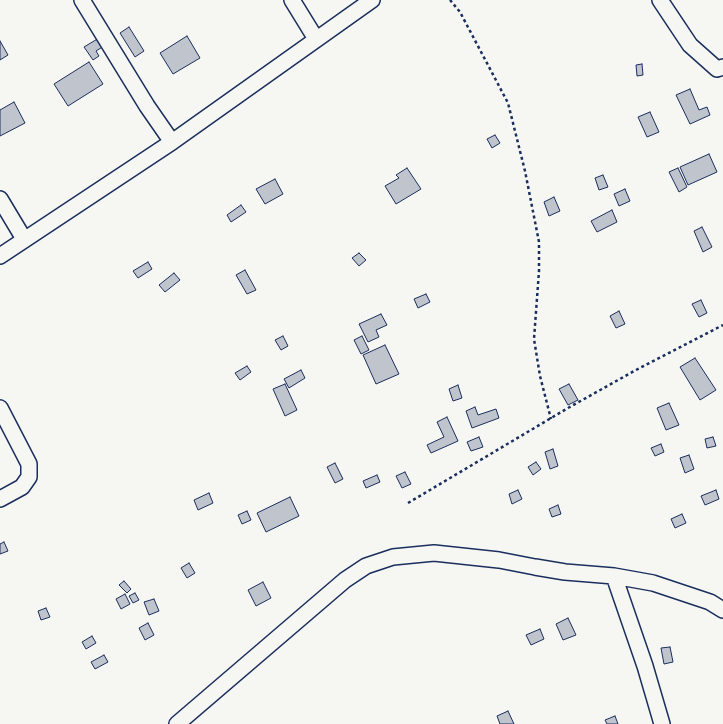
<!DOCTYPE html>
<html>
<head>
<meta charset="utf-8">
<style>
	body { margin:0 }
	canvas { display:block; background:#f6f6f2 }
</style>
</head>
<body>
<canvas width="723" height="724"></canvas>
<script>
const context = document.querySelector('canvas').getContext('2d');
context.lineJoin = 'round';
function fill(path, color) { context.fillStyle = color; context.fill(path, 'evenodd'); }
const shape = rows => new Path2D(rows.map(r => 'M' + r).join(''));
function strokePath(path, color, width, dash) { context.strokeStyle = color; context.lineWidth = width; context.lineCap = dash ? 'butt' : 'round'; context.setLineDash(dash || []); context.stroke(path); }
const building = shape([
	[129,27,144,51,135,57,120,33,129,27],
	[187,36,200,58,173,74,160,53,187,36],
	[99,38,104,46,96,51,99,56,93,60,84,47,99,38],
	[0,41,8,55,0,60,0,41],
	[89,62,103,84,68,106,54,84,89,62],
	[642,64,643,75,637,76,636,65,642,64],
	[690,89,699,110,707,107,710,115,690,124,676,95,690,89],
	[14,102,25,123,0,136,0,110,14,102],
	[650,112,659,132,647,137,638,117,650,112],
	[495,135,500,143,492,148,487,139,495,135],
	[709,154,717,172,688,185,680,167,709,154],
	[407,168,421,189,396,204,385,186,399,178,396,175,407,168],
	[678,168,687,187,679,192,669,172,678,168],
	[603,175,608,187,599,190,595,178,603,175],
	[275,179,283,194,265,204,256,189,275,179],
	[625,189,630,201,619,206,614,194,625,189],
	[554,197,560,211,549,216,544,202,554,197],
	[241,205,246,212,231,222,227,215,241,205],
	[612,210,617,222,597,232,591,221,612,210],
	[702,227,712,247,703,252,694,231,702,227],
	[359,253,366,260,359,266,352,258,359,253],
	[148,262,152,269,138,278,133,271,148,262],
	[245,270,256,290,247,294,236,275,245,270],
	[174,273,180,280,165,292,159,285,174,273],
	[426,294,430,302,418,308,414,299,426,294],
	[701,300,707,313,699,317,692,304,701,300],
	[619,311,625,324,616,328,610,316,619,311],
	[381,314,387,325,376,330,379,337,368,342,359,324,381,314],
	[283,336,288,346,281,350,275,340,283,336],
	[362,336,369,350,361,354,354,340,362,336],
	[385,345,399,374,376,384,363,355,385,345],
	[695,358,716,390,700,400,680,367,695,358],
	[247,366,251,372,240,380,235,373,247,366],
	[301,370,305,378,289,388,284,379,301,370],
	[285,384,297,410,285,416,273,389,285,384],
	[569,384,578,400,568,405,559,389,569,384],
	[458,385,462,398,453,401,449,389,458,385],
	[669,403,679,425,666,430,657,408,669,403],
	[475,407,478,415,496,409,499,418,472,428,466,411,475,407],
	[447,417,458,441,431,453,427,445,444,437,437,422,447,417],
	[479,437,483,447,471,451,467,442,479,437],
	[713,437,716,446,707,448,705,439,713,437],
	[661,444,664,452,655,456,651,448,661,444],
	[553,449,558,466,550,469,545,452,553,449],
	[689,455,694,469,685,473,680,458,689,455],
	[536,462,541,469,533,475,528,467,536,462],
	[335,463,343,479,335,483,327,467,335,463],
	[405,472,411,484,402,488,396,476,405,472],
	[377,475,380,482,366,488,363,481,377,475],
	[518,490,522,499,512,504,509,494,518,490],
	[716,490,719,499,705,505,701,496,716,490],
	[209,493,213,503,198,510,194,500,209,493],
	[290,497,299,516,266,532,257,513,290,497],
	[558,505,561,514,552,517,549,509,558,505],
	[247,511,251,520,242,524,238,515,247,511],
	[682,514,686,523,675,528,671,519,682,514],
	[4,542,8,551,0,554,0,544,4,542],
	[189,563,195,573,187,578,181,568,189,563],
	[124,581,131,589,127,593,119,585,124,581],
	[263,582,271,598,256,606,248,590,263,582],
	[135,593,139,600,133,603,129,596,135,593],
	[125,594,130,604,121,609,116,599,125,594],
	[154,599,159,611,149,615,144,602,154,599],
	[46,608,50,617,41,620,38,611,46,608],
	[568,618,576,635,563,640,556,624,568,618],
	[148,623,154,635,145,640,139,628,148,623],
	[540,629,544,639,531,645,526,635,540,629],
	[92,636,96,643,86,649,82,642,92,636],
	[670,647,673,662,664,664,661,648,670,647],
	[104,655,108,662,95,669,91,662,104,655],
	[508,711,514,724,500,724,497,716,508,711],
	[615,716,618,724,607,724,605,720,615,716]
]);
fill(building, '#c0c4cd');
strokePath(building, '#1b2f5e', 1);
const minor = shape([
	[82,0,147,106,172,142],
	[292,0,316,39],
	[660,0,690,45,717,69,723,67],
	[0,199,24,239],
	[0,256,172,142,372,0],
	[0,408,29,464,29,477,22,487,0,499],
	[614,576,645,666,662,724],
	[177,724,345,580,366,566,393,557,434,553,499,560,535,567,565,572,614,576,653,583,710,602,723,610]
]);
strokePath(minor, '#1b2f5e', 18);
strokePath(shape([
	[450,0,460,12,508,103,525,171,539,242,539,271,534,339,540,376,551,419],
	[408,503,568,408,636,370,723,325]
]), '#1b2f5e', 2.5, [3, 3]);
strokePath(minor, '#f6f6f2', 15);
</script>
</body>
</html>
